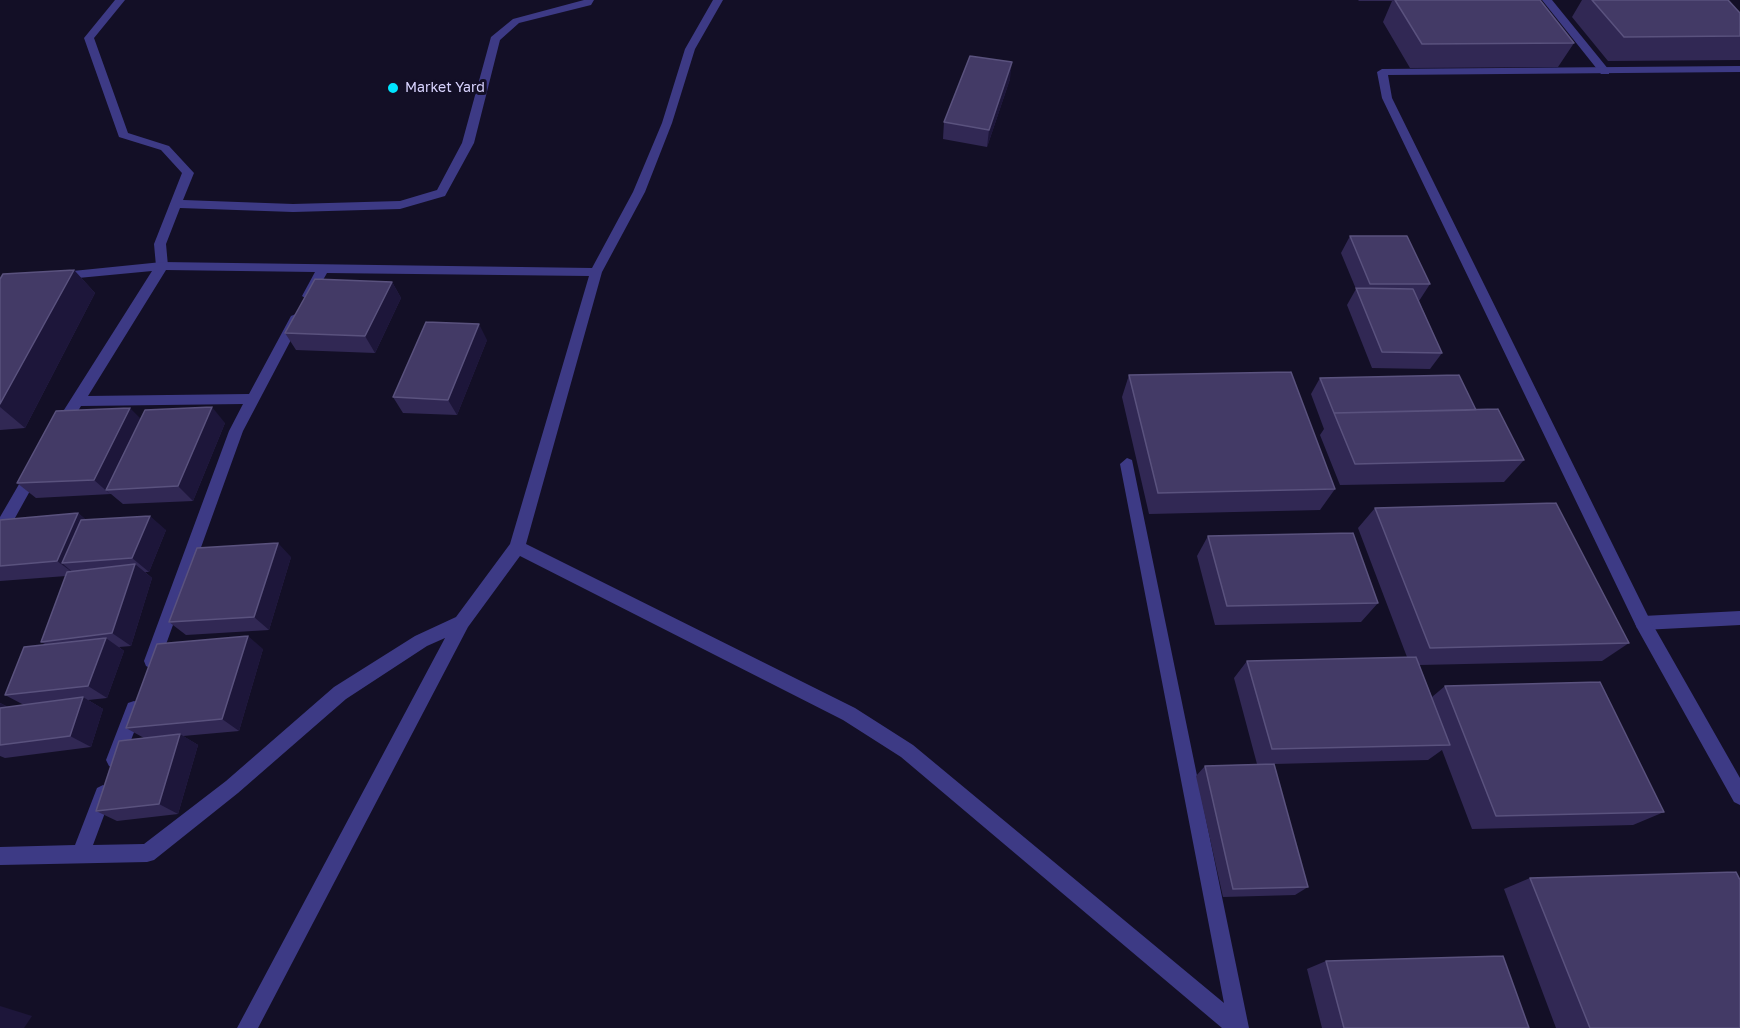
<!DOCTYPE html>
<html>
<head>
<meta charset="utf-8">
<style>
	body { margin:0 }
	canvas { display:block; background:#130f26 }
</style>
</head>
<body>
<canvas width="1740" height="1028"></canvas>
<script>
const context = document.querySelector('canvas').getContext('2d');
context.lineJoin = 'round';
const shape = rows => new Path2D(rows.map(r => 'M' + r).join(''));
function fill(path, color) { context.fillStyle = color; context.fill(path, 'evenodd'); }
function strokePath(path, color, width, dash) { context.strokeStyle = color; context.lineWidth = width; context.lineCap = dash ? 'butt' : 'round'; context.setLineDash(dash || []); context.stroke(path); }
function write(font, color, halo, rows, align = 'center') {
  context.font = font + ' "Golos Text",sans-serif'; context.lineWidth = 6; context.setLineDash([]); context.textBaseline = 'middle'; context.strokeStyle = halo; context.fillStyle = color; for (const [text, x, y, turn = 0] of rows) {
    context.save(); context.translate(x, y); context.rotate((+turn || 0) * Math.PI / 180); context.textAlign = isNaN(turn) ? turn : align; if (halo) context.strokeText(text, 0, 0); context.fillText(text, 0, 0); context.restore();
  }
}
fill(shape([
	[115,0,125,0,94,38,128,133,169,146,194,173,183,200,293,204,400,201,437,190,462,143,491,37,513,19,584,0,594,0,591,5,519,23,500,40,474,143,445,196,400,209,293,212,180,208,166,244,168,266,162,270,156,266,154,244,182,173,161,150,119,137,84,38,115,0],
	[1542,0,1552,0,1609,70,1609,74,1601,74,1542,0],
	[1740,611,1740,625,1643,630,1637,628,1635,623,1637,618,1643,616,1740,611]
]), '#3d3a85');
fill(shape([
	[713,0,723,0,695,49,672,123,645,192,602,272,526,544,855,708,913,745,1224,1003,1120,464,1127,458,1132,460,1249,1028,1222,1028,901,757,843,720,520,556,468,627,258,1028,237,1028,445,638,427,646,346,699,238,793,154,860,147,862,0,865,0,847,75,845,97,788,103,785,109,788,112,794,93,845,144,844,226,781,334,687,415,636,456,617,510,544,589,276,327,273,312,299,308,300,302,296,315,272,166,270,88,396,249,394,291,316,296,314,302,319,243,431,160,661,158,666,152,669,146,666,144,661,229,431,243,404,81,406,67,429,57,429,55,425,57,421,152,271,57,280,53,279,53,273,162,262,592,268,633,192,662,123,685,49,713,0],
	[1740,66,1740,72,1388,75,1392,98,1649,618,1740,778,1740,805,1734,802,1637,628,1382,98,1377,72,1382,69,1740,66],
	[34,465,39,467,41,471,5,536,0,537,0,517,29,467,34,465],
	[134,701,140,703,143,709,121,766,115,769,109,766,106,760,128,703,134,701]
]), '#3d3a85');
fill(shape([
	[1358,0,1540,0,1574,43,1558,67,1410,68,1383,22,1392,1,1359,1],
	[1582,0,1728,0,1740,13,1740,60,1608,61,1572,17],
	[1010,79,987,147,943,139,944,122],
	[1350,236,1430,284,1419,301,1442,353,1430,369,1372,368,1347,305,1356,289,1341,253],
	[74,270,95,293,25,428,0,430,0,279],
	[392,282,401,298,375,353,296,350,285,333],
	[487,340,457,415,403,413,393,397],
	[1129,375,1335,489,1320,510,1149,514,1122,397],
	[1320,378,1476,410,1524,460,1504,482,1340,485,1320,435,1324,429,1311,394],
	[141,419,225,423,193,501,123,504,111,494,36,498,17,483],
	[1375,508,1629,643,1602,661,1419,665,1432,697,1445,686,1664,812,1633,825,1472,829,1442,750,1428,760,1274,764,1308,887,1295,895,1223,897,1196,776,1205,766,1257,764,1234,678,1247,661,1407,657,1358,528],
	[78,513,86,520,166,530,149,572,145,572,152,578,131,646,119,647,124,651,107,698,88,700,103,709,91,747,5,758,0,756,0,703,8,707,24,705,5,695,45,644,41,642,66,576,0,581,0,520],
	[1208,536,1378,603,1361,622,1215,625,1197,556],
	[291,557,269,630,186,635,169,622],
	[263,649,239,731,183,736,198,745,178,814,117,821,96,811,144,738,126,728],
	[1530,878,1740,1028,1556,1028,1504,889],
	[1326,961,1529,1028,1322,1028,1307,969]
]), '#312854');
fill(shape([
	[1012,62,1010,79,987,147,989,130],
	[74,270,95,293,25,428,0,407,0,404],
	[392,282,401,298,375,353,365,336],
	[479,324,487,340,457,415,448,400],
	[212,407,225,423,193,501,178,486],
	[130,408,145,423,106,490,111,495,94,480],
	[78,513,96,528,62,563,76,575,57,561],
	[150,516,166,530,149,572,132,558],
	[278,543,291,557,269,630,254,617],
	[135,564,152,578,131,646,112,633],
	[248,636,263,649,239,731,222,719],
	[106,638,124,651,107,698,88,686],
	[83,697,103,709,91,747,70,736],
	[0,703,14,710,0,744],
	[180,734,198,745,178,814,159,804],
	[0,1006,32,1016,24,1028,0,1028]
]), '#1d163a');
const building = shape([
	[1395,0,1540,0,1574,43,1422,44,1395,0],
	[1592,0,1728,0,1740,13,1740,36,1624,37,1592,0],
	[970,56,1012,62,989,130,944,122,970,56],
	[1350,236,1407,236,1430,284,1370,284,1350,236],
	[74,270,0,404,0,279,3,274,74,270],
	[315,279,392,282,365,336,285,333,315,279],
	[1356,288,1413,289,1442,353,1382,352,1356,288],
	[426,322,479,324,448,400,393,397,426,322],
	[1291,372,1335,489,1158,493,1129,375,1291,372],
	[1459,375,1476,410,1334,413,1320,378,1459,375],
	[212,407,178,486,106,490,145,410,212,407],
	[130,408,94,480,17,483,56,411,130,408],
	[1498,409,1524,460,1355,464,1334,413,1498,409],
	[1556,503,1629,643,1430,648,1375,508,1556,503],
	[78,513,57,561,0,566,0,520,78,513],
	[150,516,132,558,62,563,81,520,150,516],
	[1353,533,1378,603,1227,606,1208,536,1353,533],
	[278,543,254,617,169,622,197,548,278,543],
	[135,564,112,633,41,642,67,572,135,564],
	[248,636,222,719,126,728,157,644,248,636],
	[106,638,88,686,5,695,24,647,106,638],
	[1416,657,1450,745,1272,749,1247,661,1416,657],
	[1600,682,1664,812,1496,816,1445,686,1600,682],
	[83,697,70,736,0,745,0,708,83,697],
	[180,734,159,804,96,811,119,741,180,734],
	[1274,764,1308,887,1233,889,1205,766,1274,764],
	[1736,872,1740,880,1740,1028,1590,1028,1530,878,1736,872],
	[1503,956,1529,1028,1344,1028,1326,961,1503,956]
]);
fill(building, '#433a66');
strokePath(building, '#5a527e', 1.5);
for (const [x, y, r, color] of [
	[393,88,6,"#00e5ff"]
]) { const dot = new Path2D(); dot.arc(x, y, r, 0, 2 * Math.PI); context.fillStyle = color; context.fill(dot); strokePath(dot, '#130f26', 2); }
write('14px', '#d9d4ff', '#130f26', [
	["Market Yard",405,88]
], 'left');
</script>
</body>
</html>
